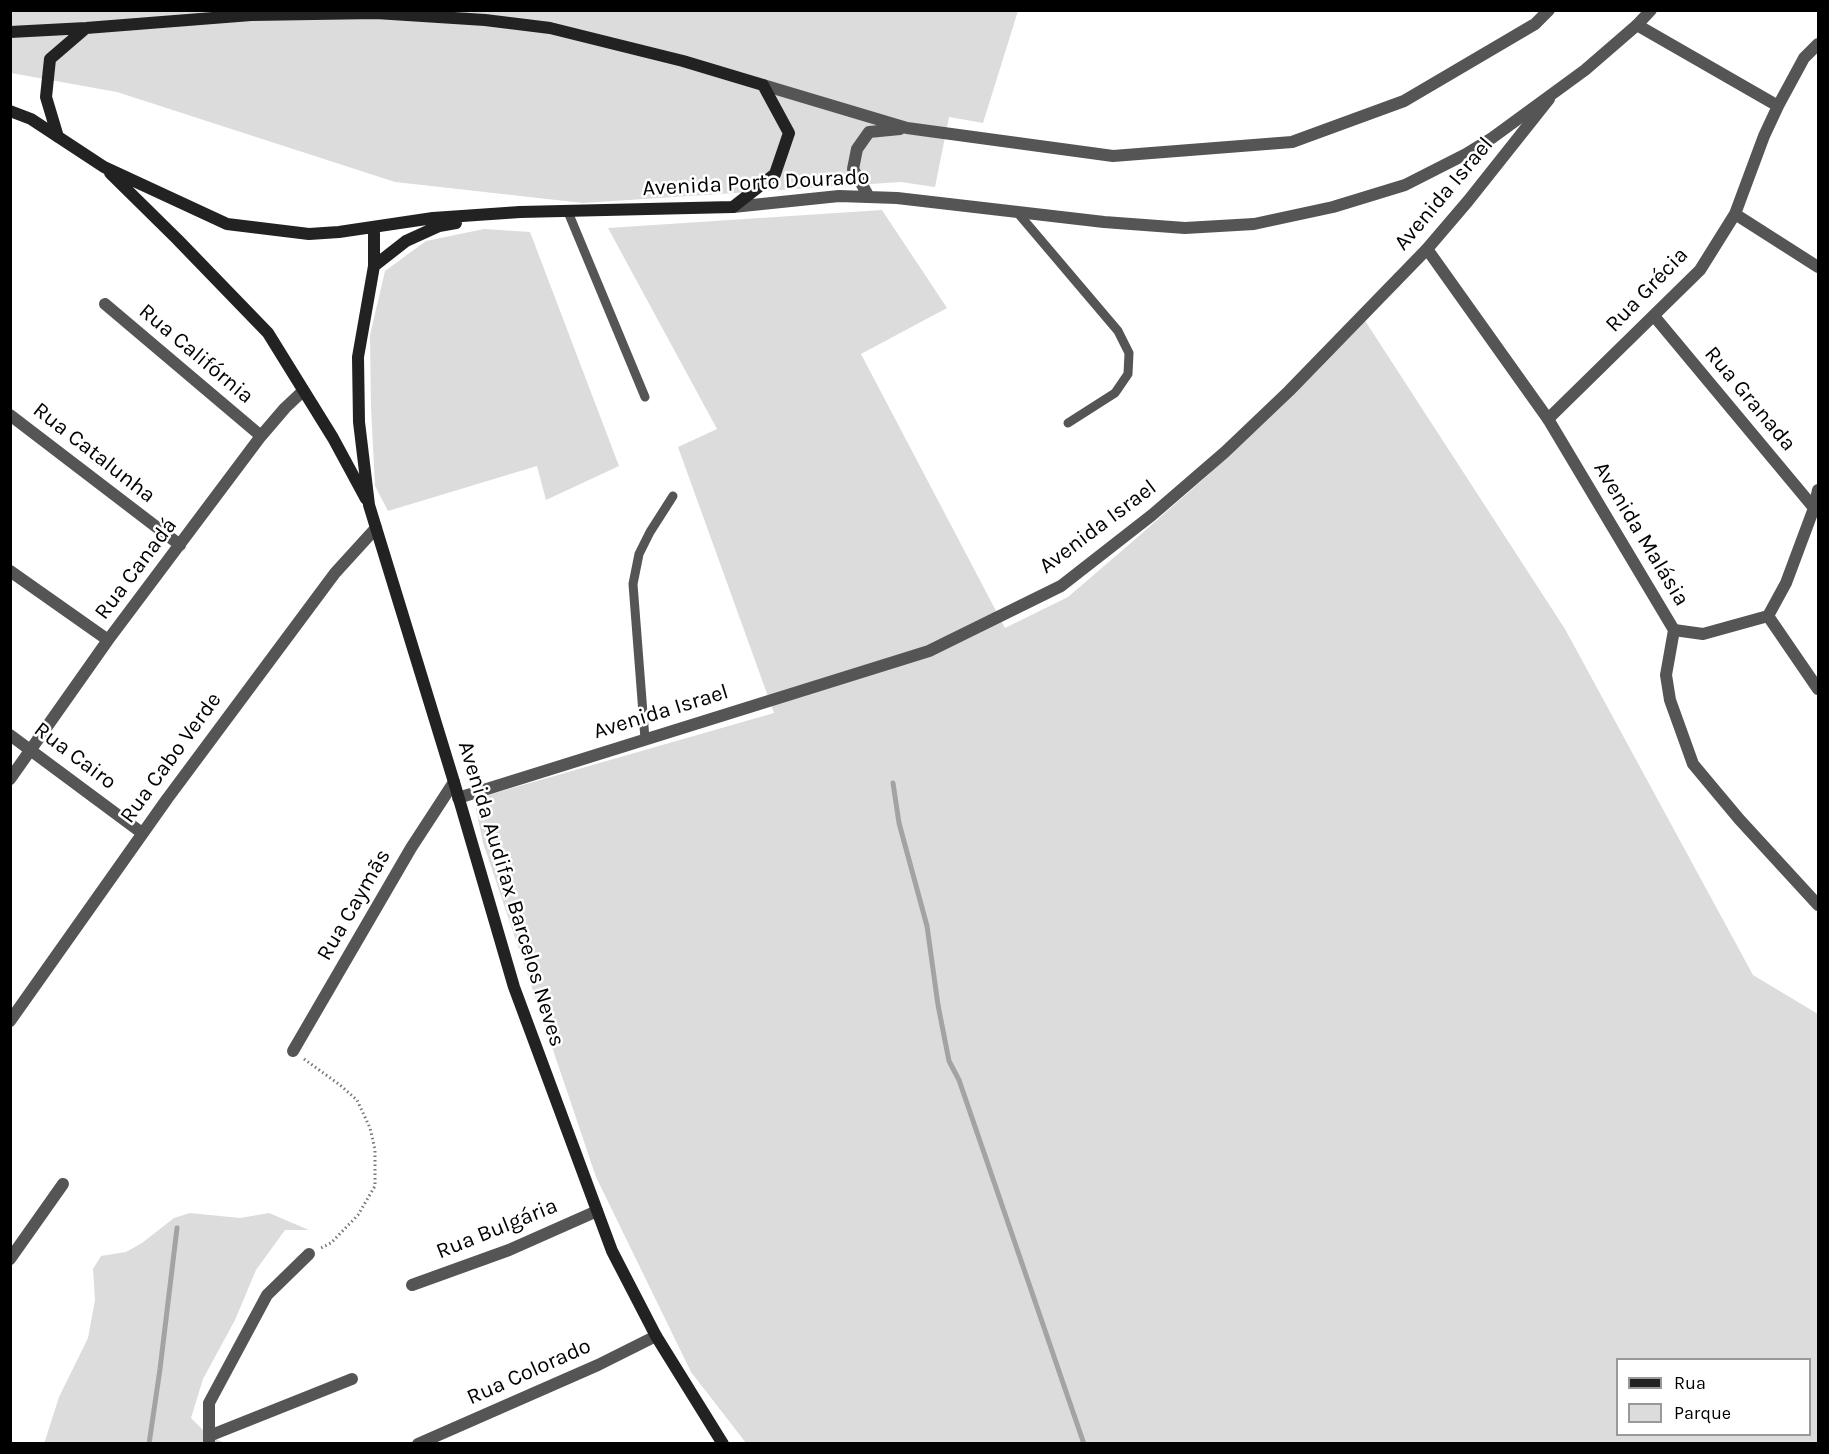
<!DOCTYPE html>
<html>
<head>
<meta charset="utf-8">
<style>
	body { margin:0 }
	#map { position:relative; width:1829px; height:1454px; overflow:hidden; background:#fff; font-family:Karla,sans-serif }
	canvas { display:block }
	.frame { position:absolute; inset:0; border:12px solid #000; pointer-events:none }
	.legend { position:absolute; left:1616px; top:1358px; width:195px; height:78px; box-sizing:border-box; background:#fff; border:2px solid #999; margin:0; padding:8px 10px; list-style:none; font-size:18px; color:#000 }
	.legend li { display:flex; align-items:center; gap:12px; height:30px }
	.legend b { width:30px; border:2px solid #999 }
</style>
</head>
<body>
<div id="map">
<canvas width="1829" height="1454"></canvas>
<div class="frame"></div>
<ul class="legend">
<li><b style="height:8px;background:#222"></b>Rua</li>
<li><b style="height:16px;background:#dcdcdc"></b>Parque</li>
</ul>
</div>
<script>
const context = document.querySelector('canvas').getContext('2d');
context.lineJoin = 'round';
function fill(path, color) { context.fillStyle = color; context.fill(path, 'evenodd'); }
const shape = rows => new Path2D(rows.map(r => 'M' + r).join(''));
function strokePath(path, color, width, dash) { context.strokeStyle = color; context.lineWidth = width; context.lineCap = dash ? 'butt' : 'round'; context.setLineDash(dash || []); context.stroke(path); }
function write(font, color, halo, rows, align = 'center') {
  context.font = font + ' Karla,sans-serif'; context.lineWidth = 5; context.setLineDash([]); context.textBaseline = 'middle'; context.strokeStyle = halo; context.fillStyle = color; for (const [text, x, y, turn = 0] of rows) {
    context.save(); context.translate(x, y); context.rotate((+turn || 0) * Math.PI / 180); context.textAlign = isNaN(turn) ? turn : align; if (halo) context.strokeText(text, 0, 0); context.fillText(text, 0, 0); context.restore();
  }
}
fill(shape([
	[10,11,1018,11,983,123,949,117,935,187,901,182,583,203,395,182,117,92,11,73],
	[882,210,947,308,861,354,1005,628,1068,597,1132,542,1207,476,1362,316,1565,629,1753,975,1818,1014,1818,1443,746,1443,691,1372,596,1177,483,843,474,799,774,713,678,447,717,429,608,228],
	[1618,1360,1810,1360,1810,1434,1618,1434],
	[484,229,530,232,619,466,546,500,537,466,388,511,375,486,371,408,370,335,385,271,426,241],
	[190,1213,240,1218,269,1213,309,1230,285,1230,256,1270,235,1320,203,1379,191,1418,209,1436,225,1443,44,1444,59,1397,88,1338,95,1300,93,1269,101,1256,126,1252,142,1243,174,1218]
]), '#dcdcdc');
strokePath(shape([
	[893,783,899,823,927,926,938,1005,949,1061,959,1080,1084,1444],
	[149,1444,160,1369,177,1228]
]), '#a3a3a3', 5);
strokePath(shape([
	[304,1059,340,1085,357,1100,370,1128,375,1150,375,1186,358,1215,331,1243,321,1248]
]), '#777', 3, [1.5, 3]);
strokePath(shape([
	[568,212,645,397],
	[1017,212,1118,331,1129,353,1128,374,1115,393,1068,423],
	[645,739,633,584,639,554,650,532,673,496]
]), '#555', 9);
strokePath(shape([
	[1637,25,1778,106],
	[1735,214,1818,267],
	[105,304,261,436],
	[1654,316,1814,508],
	[10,415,180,545],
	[1548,419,1700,270,1735,214,1764,136,1778,106,1804,58,1818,44],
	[10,571,108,640],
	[1768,616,1818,689],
	[1674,630,1703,634,1768,616,1786,583,1814,508,1818,490],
	[10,735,142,833],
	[10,779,108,640,261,436,285,408,303,391],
	[458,798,929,651,1061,586,1152,515,1225,452,1289,391,1427,249,1468,201,1549,99],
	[10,1021,167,799,335,573,376,528],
	[293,1051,411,848,454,782],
	[10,1259,63,1184],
	[412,1285,509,1250,597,1211],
	[209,1436,352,1379],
	[209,1444,209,1403,267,1295,309,1254],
	[418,1444,598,1365,656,1336]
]), '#555', 12);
strokePath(shape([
	[763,85,907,128,1113,156,1292,142,1404,101,1535,24,1549,10],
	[869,197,853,169,857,149,869,132,900,129],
	[733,207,839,196,897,198,1104,222,1185,228,1254,224,1333,207,1405,185,1466,154,1492,138,1585,70,1637,25,1651,10],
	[1427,249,1548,419,1674,630,1666,675,1670,700,1693,764,1739,819,1818,905]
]), '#555', 12);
strokePath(shape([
	[10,32,86,28,251,15,376,13,485,20,550,28,683,61,763,85,789,133,775,174,733,207,520,212,433,218,339,232,309,234,227,224,104,167,31,119,10,111],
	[58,137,46,97,50,59,86,28],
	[110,173,177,239,268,333,333,438,366,499],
	[374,227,374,266,358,357,359,422,369,505,454,782,514,987,612,1251,656,1336,723,1444],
	[374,266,406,241,439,226,456,223]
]), '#222', 12);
write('22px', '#000', '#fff', [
	["Avenida Porto Dourado",756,183,-3],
	["Avenida Israel",1444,194,-50],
	["Rua Grécia",1647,290,-46],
	["Rua Califórnia",196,354,40],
	["Rua Granada",1750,399,50],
	["Rua Catalunha",94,453,38],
	["Avenida Israel",1098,527,-37],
	["Avenida Malásia",1641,534,59],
	["Rua Canadá",136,569,-53],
	["Avenida Israel",661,712,-17],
	["Rua Cairo",75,756,37],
	["Rua Cabo Verde",171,758,-54],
	["Avenida Audifax Barcelos Neves",511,894,73],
	["Rua Caymãs",354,905,-60],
	["Rua Bulgária",497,1229,-22],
	["Rua Colorado",529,1372,-24]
]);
</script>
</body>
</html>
